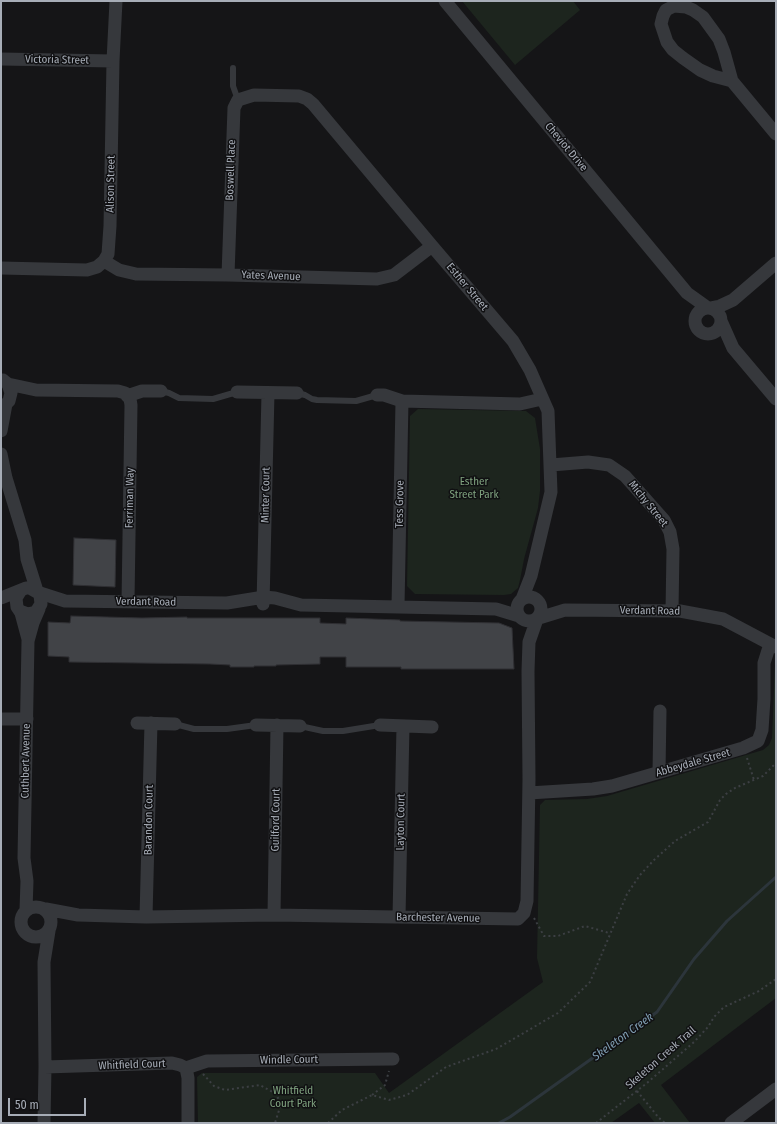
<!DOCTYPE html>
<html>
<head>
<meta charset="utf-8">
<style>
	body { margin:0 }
	#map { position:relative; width:777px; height:1124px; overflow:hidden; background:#151517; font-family:"Fira Sans Condensed",sans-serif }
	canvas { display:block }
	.frame { position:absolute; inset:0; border:2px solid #a7adb7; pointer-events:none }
	.scale { position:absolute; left:8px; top:1098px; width:78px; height:18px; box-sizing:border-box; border:2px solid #a7adb7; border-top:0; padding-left:5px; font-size:12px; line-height:14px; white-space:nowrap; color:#a7adb7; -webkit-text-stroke:3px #101012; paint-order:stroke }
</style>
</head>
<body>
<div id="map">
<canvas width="777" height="1124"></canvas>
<div class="frame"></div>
<div class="scale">50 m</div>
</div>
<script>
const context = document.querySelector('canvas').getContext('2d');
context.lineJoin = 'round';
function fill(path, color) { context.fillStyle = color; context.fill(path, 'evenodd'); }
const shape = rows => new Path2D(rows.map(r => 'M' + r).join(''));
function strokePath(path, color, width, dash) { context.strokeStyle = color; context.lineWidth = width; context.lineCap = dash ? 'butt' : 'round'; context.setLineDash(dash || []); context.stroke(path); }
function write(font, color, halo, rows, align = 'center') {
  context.font = font + ' "Fira Sans Condensed",sans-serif'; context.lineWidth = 3; context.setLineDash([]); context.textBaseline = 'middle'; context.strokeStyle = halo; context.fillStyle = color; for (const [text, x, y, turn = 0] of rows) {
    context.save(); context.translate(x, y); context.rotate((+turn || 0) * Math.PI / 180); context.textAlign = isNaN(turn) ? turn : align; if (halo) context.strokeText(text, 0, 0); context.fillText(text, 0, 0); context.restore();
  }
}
fill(shape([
	[462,1,573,1,580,10,515,65],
	[418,409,526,411,535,418,540,449,540,491,538,508,524,559,520,580,518,588,511,594,504,595,415,594,407,586,410,416],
	[775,665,776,666,776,998,661,1085,690,1123,655,1123,639,1103,611,1123,198,1123,197,1077,202,1073,375,1073,389,1093,543,982,537,958,540,805,545,800,587,799,607,796,763,750,769,745,772,738]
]), '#1d251e');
strokePath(shape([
	[499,1123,510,1117,657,1012,694,959,727,921,776,877]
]), '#2c353b', 3);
const building = shape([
	[74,538,116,540,115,587,73,585,74,538],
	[71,616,142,618,187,617,187,618,320,618,320,623,346,624,346,618,400,620,400,621,499,623,512,628,514,669,401,669,401,667,346,667,346,657,320,657,320,664,276,665,276,666,254,666,254,667,230,667,230,665,210,664,69,662,69,657,48,656,48,622,70,623,71,616]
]);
fill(building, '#414347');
strokePath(building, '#2f2f33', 1);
strokePath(shape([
	[747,758,754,780],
	[534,918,544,936,558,936,585,926,609,933],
	[203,1074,214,1086,225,1090,260,1085,276,1094,281,1104,275,1123],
	[637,1091,659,1118,665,1123],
	[372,1095,385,1085,389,1071],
	[328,1123,342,1110,372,1095,389,1100,407,1095,446,1067,496,1049,558,1013,590,982,627,894,640,875,654,860,675,841,708,822,720,800,726,794,735,788,763,776,776,763],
	[596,1123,647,1083,694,1042,708,1027,714,1017,724,1007,759,991,776,979]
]), '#3c3f43', 2, [2, 3]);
strokePath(shape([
	[233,68,233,86,238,100],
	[161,391,169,393,179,398,213,399,237,392],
	[297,393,305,395,312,399,317,400,356,401,377,395],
	[175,724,194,729,227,729,256,725],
	[300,726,323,731,343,731,380,725]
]), '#36383c', 6);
strokePath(shape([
	[445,1,687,293,708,308],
	[1,59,113,61],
	[732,81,713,76,700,70,683,58,673,50,667,42,661,24,663,16,666,10,674,6,686,7,693,10,703,17,719,39,724,52,732,81,776,134],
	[104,261,119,270,136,274,228,275,377,279,394,275,432,246],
	[1,268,87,270,97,267,104,261,108,254,110,226,113,61,116,1],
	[228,275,234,108,238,100,254,95,299,96,307,99,313,104,432,246,513,341,530,370,548,411,551,492,531,576,522,599],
	[710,308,720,306,733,300,776,263],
	'695 321a13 13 0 1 1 26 0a13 13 0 1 1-26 0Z',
	[721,321,733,348,776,399],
	[8,384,36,390,118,391,125,393,130,399,131,405,128,602],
	[237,392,297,393],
	[377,395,384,395,402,401,520,404,542,399],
	[127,396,142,391,161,391],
	[1,407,6,404,9,401,11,393,8,384,3,380],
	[1,431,6,404],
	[1,454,6,478,25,540,27,559,37,591],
	[551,465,588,462,609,465,625,476,664,520,670,532,673,549,672,611],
	[37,592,65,601,227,603,264,597,275,598,301,605,496,609,519,616],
	'517 609a12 12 0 1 1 24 0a12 12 0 1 1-24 0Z',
	[1,598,21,590],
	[263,604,268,393],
	[398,606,402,401],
	[20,611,28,614,36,612,41,604,40,595,37,592,30,588,26,588,21,590,16,598,17,607,21,613,28,639],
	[539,618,565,610,680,611,723,619,776,647],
	[1,719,27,719],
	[137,723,175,724],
	[256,725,300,726],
	[380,725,432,727],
	[659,772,660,711],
	[529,793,593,789,612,786,743,748,758,741,762,730,764,699,764,663,770,644],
	'21 922a15 15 0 1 1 30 0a15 15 0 1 1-30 0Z',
	[46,909,78,915,146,917,274,915,518,919,524,913,527,901,529,779,528,671,529,642,537,619],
	[26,910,27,881,24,858,28,641,33,623,39,609],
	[274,915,277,725],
	[146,917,151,723],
	[399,917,403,726],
	[45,1067,172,1063,180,1065,186,1068,188,1078,188,1123],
	[186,1068,207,1061,393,1059],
	[44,1123,45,1067,44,962,49,931],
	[731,1123,776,1089]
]), '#36383c', 13);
write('11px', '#a7adb7', '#101012', [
	["Victoria Street",57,60,1],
	["Cheviot Drive",566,147,50],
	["Boswell Place",231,170,-88],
	["Alison Street",111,184,-89],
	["Yates Avenue",271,276,2],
	["Esther Street",467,287,50],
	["Minter Court",266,495,-89],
	["Ferriman Way",130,498,-89],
	["Tess Grove",400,504,-89],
	["Michy Street",648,504,51],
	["Verdant Road",146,602,1],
	["Verdant Road",650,611,1],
	["Cuthbert Avenue",26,761,-89],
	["Abbeydale Street",693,763,-16],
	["Barandon Court",149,820,-89],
	["Guilford Court",276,820,-89],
	["Layton Court",401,822,-89],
	["Barchester Avenue",438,918,1],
	["Skeleton Creek Trail",661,1058,-41],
	["Windle Court",289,1060,-1],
	["Whitfield Court",132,1065,-2]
]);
write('11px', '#7fa27f', '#101012', [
	["Esther",474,482],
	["Street Park",474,495],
	["Whitfield",293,1091],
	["Court Park",293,1104]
]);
write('italic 12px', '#7f9db1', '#101012', [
	["Skeleton Creek",623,1037,-36]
]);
</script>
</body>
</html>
